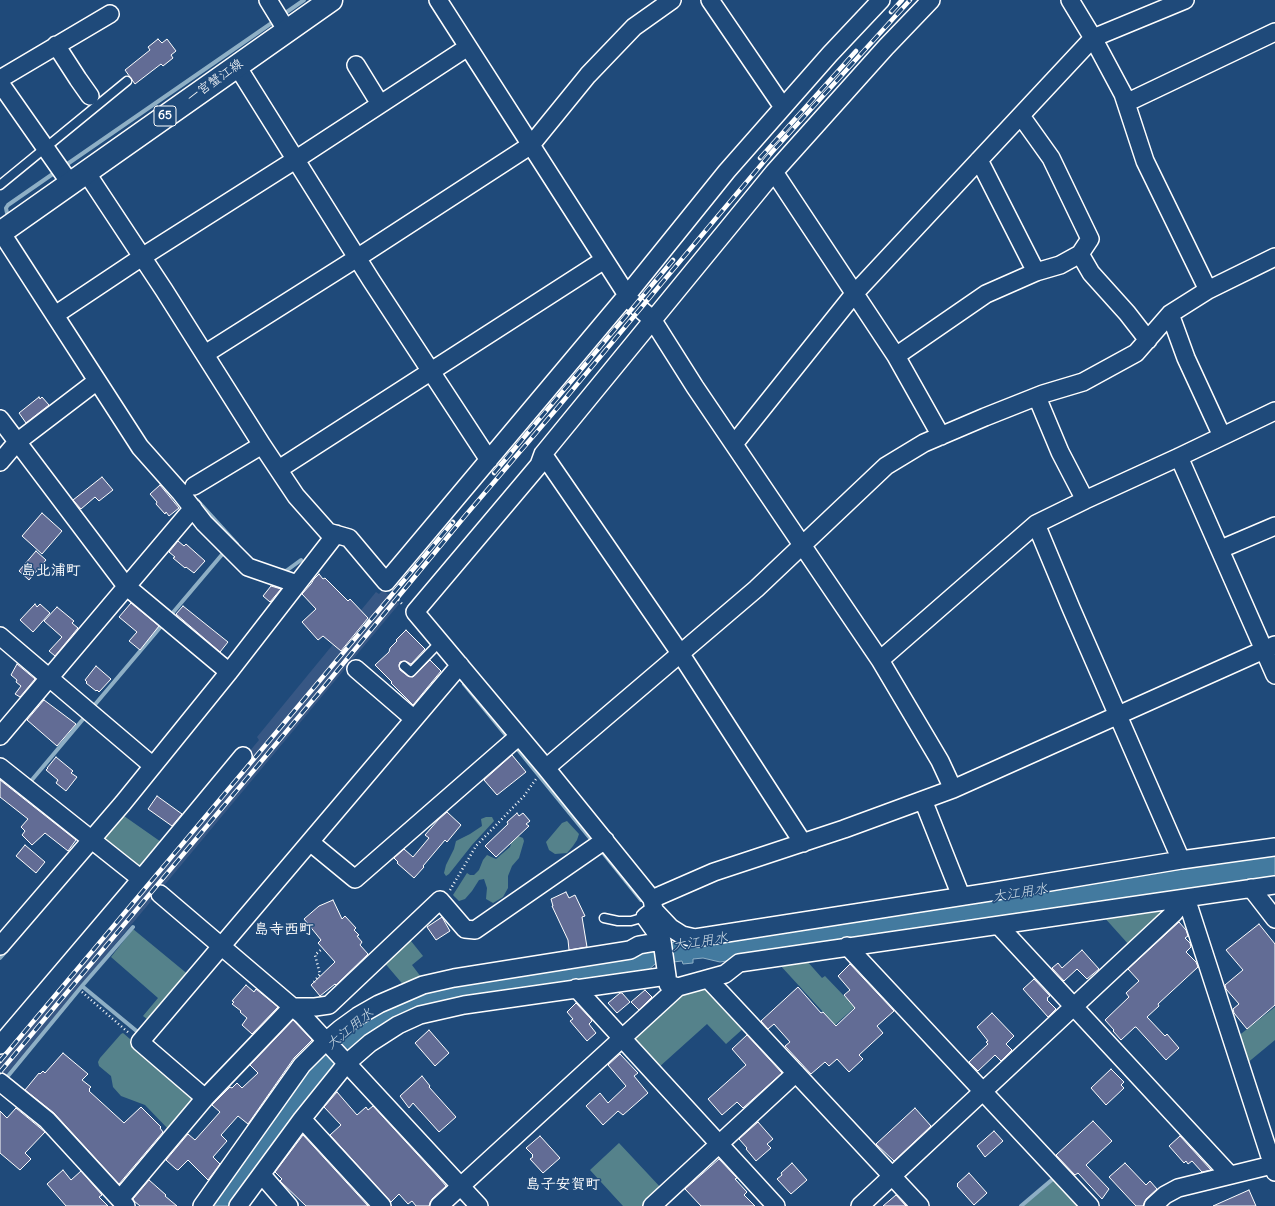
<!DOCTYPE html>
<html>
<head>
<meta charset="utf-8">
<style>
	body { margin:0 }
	canvas { display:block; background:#1f4a7a }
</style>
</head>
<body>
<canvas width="1275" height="1206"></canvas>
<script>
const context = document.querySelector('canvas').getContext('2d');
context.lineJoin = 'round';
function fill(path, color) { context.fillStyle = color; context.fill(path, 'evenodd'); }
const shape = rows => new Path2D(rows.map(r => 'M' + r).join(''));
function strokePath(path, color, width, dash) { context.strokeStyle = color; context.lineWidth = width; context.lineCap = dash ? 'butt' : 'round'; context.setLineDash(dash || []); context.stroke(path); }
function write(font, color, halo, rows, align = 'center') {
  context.font = font + ' Delius,"Klee One",sans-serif'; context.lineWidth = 3; context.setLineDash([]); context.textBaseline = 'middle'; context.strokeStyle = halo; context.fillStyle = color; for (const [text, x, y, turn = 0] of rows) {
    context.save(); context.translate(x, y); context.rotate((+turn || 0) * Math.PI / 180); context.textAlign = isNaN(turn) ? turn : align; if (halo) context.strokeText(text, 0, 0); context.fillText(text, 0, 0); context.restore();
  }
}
fill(shape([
	[383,590,399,604,5,1076,0,1072,0,1050,259,740,257,737,376,592,379,594]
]), '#375784');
fill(shape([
	[124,816,164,844,141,873,100,844],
	[486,817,492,817,494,821,472,845,449,874,446,876,444,873,446,865,454,849,456,841,470,834,482,826,481,819],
	[567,821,579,834,577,840,573,846,567,853,555,854,549,850,546,842,562,823],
	[518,836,523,838,524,841,519,858,512,866,508,876,508,888,503,897,493,903,486,899,487,888,484,879,479,880,472,891,465,899,459,901,453,895,467,873,470,875,474,875,479,870,483,860,487,855,496,859,510,847,511,844,509,840],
	[1166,906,1169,911,1130,946,1103,916],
	[133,929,190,976,151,1022,143,1016,158,998,111,957],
	[407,936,423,956,412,965,424,981,406,988,383,961],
	[806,960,822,978,825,976,846,998,869,978,877,987,835,1025,779,964],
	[708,985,745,1027,726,1044,707,1024,658,1068,635,1042,635,1034,686,989],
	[1275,1007,1275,1040,1246,1064,1237,1037],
	[123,1033,196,1096,170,1131,145,1105,121,1096,113,1087,111,1076,99,1066,98,1062,100,1058,121,1034],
	[619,1143,662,1189,644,1206,623,1206,590,1170],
	[1056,1178,1080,1206,1023,1206]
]), '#55828b');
const water = shape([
	[1275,855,1275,878,720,962,703,958,693,959,693,963,683,964,682,961,655,964,645,973,384,1026,230,1206,205,1206,279,1105,335,1037,401,997,666,943,702,940,788,929,1275,855]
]);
fill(water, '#437a9f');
strokePath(water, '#8eafc5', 1);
strokePath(shape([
	[281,16,304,0],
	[63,167,276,20],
	[7,213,6,208,8,205,57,171],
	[197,500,237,544],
	[279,570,286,571,301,560],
	[170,616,225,551],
	[464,684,509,739],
	[92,708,163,624],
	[515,746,594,843],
	[31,781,84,718],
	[600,849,641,900],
	[0,958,8,949],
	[82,986,139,1033],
	[8,1076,82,986,133,927],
	[1021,1206,1054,1178]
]), '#8eafc5', 4);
const building = shape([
	[158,39,162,43,167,39,176,51,171,55,173,58,163,66,161,64,135,84,125,70,150,50,148,47,158,39],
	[39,397,40,399,42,397,49,405,26,423,19,413,39,397],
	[102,477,113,490,99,501,95,497,81,509,73,500,102,477],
	[160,485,179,508,169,516,166,512,165,514,156,504,157,502,150,494,160,485],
	[42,513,62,531,42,554,22,536,42,513],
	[178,541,184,546,186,544,205,561,194,573,186,567,185,568,173,558,175,557,169,552,178,541],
	[36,551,46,560,29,580,19,571,36,551],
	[319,574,323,579,325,578,348,601,350,599,368,618,341,651,323,636,318,640,302,622,316,609,302,594,311,584,314,579,319,574],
	[271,586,281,589,270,602,263,596,271,586],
	[131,603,159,626,140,650,129,641,137,632,119,617,131,603],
	[35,604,37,607,40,604,50,613,33,632,20,620,35,604],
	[183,606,228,642,220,652,176,614,183,606],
	[57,607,74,621,72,623,78,628,55,656,49,651,62,637,44,621,57,607],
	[406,630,425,649,411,664,405,661,400,662,399,665,400,670,408,676,413,677,430,660,441,671,413,705,391,683,392,682,375,665,389,652,390,648,397,641,396,640,406,630],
	[17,664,35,679,20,697,15,694,21,686,16,682,17,680,11,675,17,664],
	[96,666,111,679,99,692,97,690,96,691,86,683,87,682,85,680,96,666],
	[44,700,76,724,57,746,27,720,44,700],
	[512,755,526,772,497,795,484,780,512,755],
	[56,757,73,771,71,773,77,777,66,791,56,783,58,780,46,770,48,768,47,768,56,757],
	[0,780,76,840,68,851,45,833,32,845,22,835,25,831,21,827,28,819,0,797,0,780],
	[157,796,182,814,172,826,148,809,157,796],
	[447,812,461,825,447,842,445,840,423,866,424,867,414,878,397,863,398,862,394,858,404,849,413,857,429,838,425,835,438,820,447,812],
	[517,813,519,816,523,813,530,821,526,824,529,826,496,857,485,846,508,824,507,822,517,813],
	[25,845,45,862,36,873,16,856,25,845],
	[566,892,569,898,575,895,585,916,582,917,587,947,569,950,568,940,552,906,553,906,551,899,566,892],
	[333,900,342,919,345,916,356,928,354,930,359,935,357,936,362,942,360,945,368,954,336,985,335,984,320,996,311,985,335,962,318,943,321,940,304,919,319,906,333,900],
	[442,917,450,931,436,940,427,927,442,917],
	[1179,922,1186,930,1188,936,1185,938,1190,943,1191,947,1186,952,1196,962,1198,967,1158,1004,1159,1006,1147,1017,1165,1036,1167,1034,1179,1048,1166,1060,1136,1027,1135,1027,1121,1040,1113,1031,1114,1030,1105,1020,1129,997,1126,993,1139,981,1128,969,1179,922],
	[1259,924,1275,944,1275,1005,1247,1029,1234,1013,1233,1009,1239,1004,1226,989,1225,985,1243,970,1226,950,1259,924],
	[1082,950,1099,969,1087,979,1077,969,1064,981,1052,968,1058,963,1062,968,1082,950],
	[850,964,894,1011,877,1026,883,1033,859,1055,863,1059,849,1072,837,1059,829,1066,825,1062,811,1074,785,1046,790,1042,774,1024,768,1029,761,1021,798,987,821,1013,823,1012,836,1026,855,1008,844,995,850,990,838,976,850,964],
	[1034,979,1050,996,1047,998,1048,999,1047,1000,1056,1009,1048,1017,1023,989,1034,979],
	[246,985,254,992,256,989,278,1007,252,1034,242,1025,247,1018,240,1012,241,1011,232,1004,234,1002,232,1001,246,985],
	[645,990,652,997,639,1010,631,1002,645,990],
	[620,993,622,993,630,1002,617,1013,608,1003,620,993],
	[576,1003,591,1019,592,1021,589,1024,596,1033,587,1041,570,1021,573,1019,567,1012,576,1003],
	[992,1013,1014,1036,1006,1044,1012,1050,1001,1061,995,1055,978,1071,969,1062,988,1044,986,1042,988,1041,977,1027,992,1013],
	[293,1020,312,1040,294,1058,248,1124,238,1116,221,1135,227,1141,213,1157,220,1164,208,1180,188,1160,178,1170,176,1169,166,1160,188,1134,195,1140,220,1112,212,1105,230,1087,232,1088,237,1083,242,1088,258,1073,250,1065,293,1020],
	[429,1030,449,1053,435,1066,415,1043,429,1030],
	[747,1035,782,1073,743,1108,737,1102,722,1115,708,1099,746,1065,732,1049,747,1035],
	[63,1053,88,1074,82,1080,91,1087,89,1089,90,1090,89,1091,124,1123,141,1107,161,1127,160,1128,163,1132,119,1184,54,1113,25,1090,39,1073,40,1074,43,1071,45,1073,63,1053],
	[620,1054,638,1073,634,1076,648,1093,623,1115,618,1111,603,1125,586,1106,600,1093,608,1103,626,1086,608,1065,620,1054],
	[1111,1069,1124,1082,1121,1085,1124,1088,1106,1105,1091,1088,1111,1069],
	[422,1076,430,1086,429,1087,456,1117,439,1132,413,1103,409,1108,400,1096,422,1076],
	[337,1092,357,1115,366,1107,368,1110,373,1106,440,1179,446,1186,432,1199,430,1203,429,1206,416,1206,412,1201,408,1204,399,1194,391,1202,330,1135,341,1125,324,1107,337,1092],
	[16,1108,45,1132,25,1153,31,1159,20,1170,0,1153,0,1111,7,1118,16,1108],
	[915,1108,931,1126,894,1161,876,1144,915,1108],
	[1093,1121,1112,1141,1086,1165,1109,1189,1102,1199,1078,1173,1075,1175,1056,1155,1093,1121],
	[758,1122,773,1139,767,1144,771,1148,756,1161,746,1149,747,1148,739,1139,758,1122],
	[994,1131,1003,1141,985,1157,977,1146,994,1131],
	[303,1135,315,1148,368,1206,306,1206,280,1181,282,1179,275,1172,303,1135],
	[540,1136,560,1158,543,1173,530,1159,533,1157,532,1156,533,1155,526,1148,540,1136],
	[1180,1136,1211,1170,1202,1172,1192,1161,1188,1164,1186,1161,1184,1163,1169,1146,1180,1136],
	[719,1159,737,1178,735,1179,747,1192,744,1195,755,1206,701,1206,685,1189,719,1159],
	[792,1163,807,1180,791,1194,777,1179,782,1175,781,1173,792,1163],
	[1125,1163,1146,1185,1150,1181,1157,1189,1146,1199,1143,1206,1136,1206,1109,1177,1125,1163],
	[63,1170,71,1180,81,1171,102,1195,99,1197,108,1206,66,1206,47,1184,63,1170],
	[969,1173,987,1193,974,1205,957,1186,958,1185,957,1184,969,1173],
	[149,1180,166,1195,165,1196,177,1206,140,1206,134,1201,133,1199,149,1180],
	[1249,1190,1256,1206,1213,1206,1249,1190],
	[896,1195,906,1206,883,1206,896,1195]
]);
fill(building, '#626c95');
strokePath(building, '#fff', 1);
const lane = shape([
	[0,185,127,81],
	[404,666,411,672,440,642],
	[604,918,618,921,631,921,645,917]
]);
const street = shape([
	[268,0,287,31],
	[438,0,627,295],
	[710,0,783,107],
	[56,45,78,79,90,96],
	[356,65,380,104],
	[237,66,371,280,489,460],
	[0,79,110,14],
	[0,83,70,183],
	[1126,103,1275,32],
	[979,160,1036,272],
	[86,172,164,290,262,445,296,496,328,532,349,538,386,582,627,295,727,171,830,54,881,0],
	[774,172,896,356,941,436],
	[1,232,140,447,180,492,204,523,248,567,297,584],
	[1080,254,1091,273,1127,313,1148,340],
	[1208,290,1275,257],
	[626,297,652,319,695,387,880,660,940,761,953,789],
	[1170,314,1186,358,1222,436],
	[55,315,142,257,295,160,468,47],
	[205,354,357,258,531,145,588,75,634,27,672,0],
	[896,356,986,294,1036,272,1060,265,1080,254,1090,239,1051,158,1021,116],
	[1037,397,1060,452,1085,500],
	[0,419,126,586,229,672],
	[734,444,854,294,1093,38,1185,0],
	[543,454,680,653,803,843],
	[1179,457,1275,675],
	[0,462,17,442,97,381],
	[279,469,604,260],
	[194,486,262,445],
	[1036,524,1071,608,1181,860],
	[1221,549,1275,526],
	[0,636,153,766],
	[880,660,1036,524,1085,500,1179,457,1275,411],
	[356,669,414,719],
	[0,736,193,508],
	[0,767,141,879],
	[546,768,756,589,886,466,924,443,985,417,1043,394,1083,382,1136,353,1170,314,1208,290,1145,161,1123,94,1093,38,1070,0],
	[923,800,961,896],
	[310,842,355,879,519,736],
	[1251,888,1275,919],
	[160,894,302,1015,479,1206],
	[652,899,714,872,844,829,953,789,1275,645],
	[654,910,671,928,682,935,695,938,990,892,1181,860,1275,847],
	[999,926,1230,1175],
	[0,946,123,803,229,672,336,534],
	[847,946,1090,1206],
	[667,976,662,941,645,917,654,910,652,899,546,768,415,612,539,465,543,454,774,172,886,47,931,0],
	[708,979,920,1206],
	[576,988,776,1206],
	[0,1045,141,879,243,756],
	[0,1082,47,1120,126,1206],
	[205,1098,140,1042,460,665],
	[302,1119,382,1206],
	[262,1175,289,1206],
	[120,1199,205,1098,292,1007,315,1007,329,1005,440,900,465,929,475,930,605,840],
	[202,1206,302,1065,326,1041,340,1029,358,1016,379,1004,423,985,454,978,630,950,639,945,662,941],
	[238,1206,302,1119,347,1063,370,1043,398,1025,420,1015,464,1005,667,976,668,984,678,987,725,974,739,963,1275,885],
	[439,1206,678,987],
	[652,1206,796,1073],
	[860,1206,1174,913,1186,898,1275,1172],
	[1153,1206,1165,1195,1178,1188,1272,1165,1275,1162]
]);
const primary = shape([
	[0,233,331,0]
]);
strokePath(lane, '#fff', 11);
strokePath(street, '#fff', 20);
strokePath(primary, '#fff', 25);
strokePath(shape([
	[393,594,403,605],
	[450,890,476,846,524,796,536,779],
	[314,982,320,974,315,955,322,949],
	[82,992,130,1034]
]), '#fff', 2.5, [1, 3]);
strokePath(lane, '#1f4a7a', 8);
strokePath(street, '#1f4a7a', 17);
strokePath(primary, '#1f4a7a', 22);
const rail = shape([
	[891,12,902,0],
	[760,158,856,51],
	[494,473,673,260],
	[0,1061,453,522],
	[0,1072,323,688,465,516,559,406,717,217,772,152,910,0]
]);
strokePath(rail, '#fff', 4.5);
strokePath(rail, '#1f4a7a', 3, [9]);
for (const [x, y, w] of [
	[165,116,22]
]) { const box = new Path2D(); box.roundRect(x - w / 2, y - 10, w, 20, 3); context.fillStyle = '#1f4a7a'; context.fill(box); strokePath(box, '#fff', 1); }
write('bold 12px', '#fff', null, [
	["65",165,116]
]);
write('13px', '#fff', '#1f4a7a', [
	["一宮蟹江線",215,81,-35]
]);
write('italic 14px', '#d0dee7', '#1f4a7a', [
	["大江用水",1020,893,-9],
	["大江用水",700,942,-9],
	["大江用水",350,1029,-39]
]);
write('bold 15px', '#fff', '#1f4a7a', [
	["島北浦町",51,571],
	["島寺西町",284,930],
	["島子安賀町",563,1185]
]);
</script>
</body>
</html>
